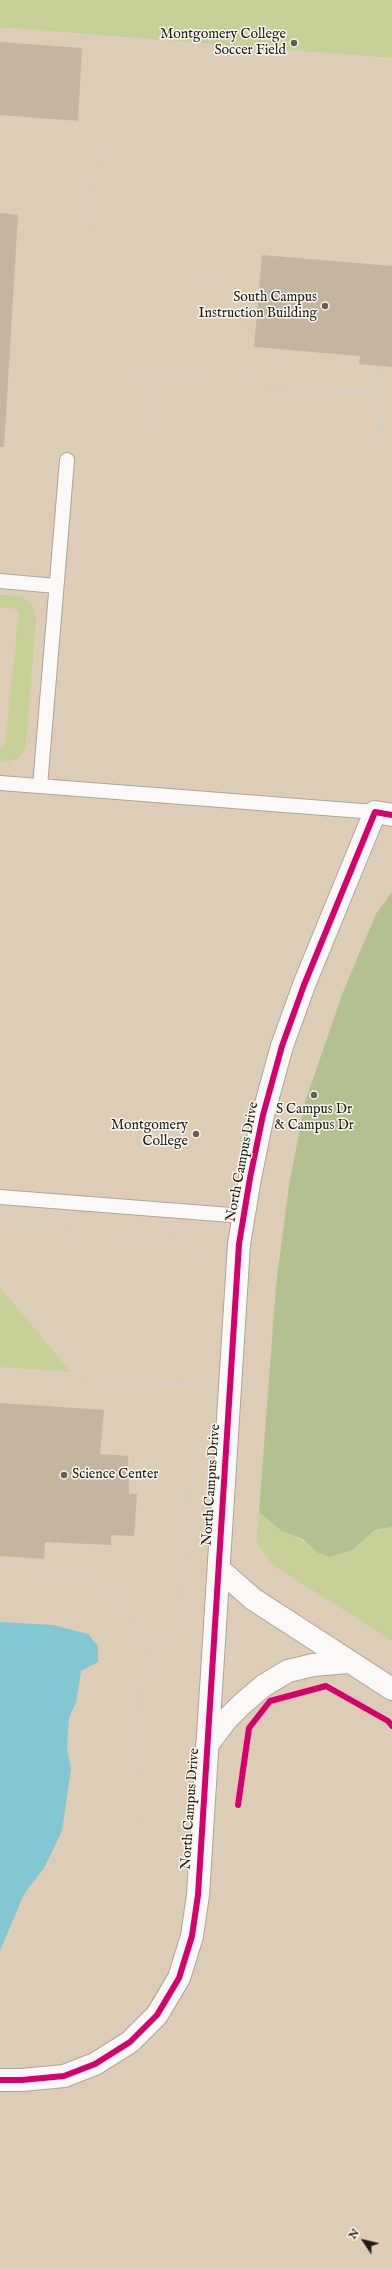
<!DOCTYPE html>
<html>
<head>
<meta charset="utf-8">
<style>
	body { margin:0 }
	#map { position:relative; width:392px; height:2269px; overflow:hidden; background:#e6d9c8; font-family:"IM FELL English",serif }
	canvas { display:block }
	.north { position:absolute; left:344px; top:2221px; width:40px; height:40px; -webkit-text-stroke:3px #fbf7ec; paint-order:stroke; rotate:305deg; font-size:11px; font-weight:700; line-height:16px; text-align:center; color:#1c1c1c }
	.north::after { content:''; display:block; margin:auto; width:14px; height:18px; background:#1c1c1c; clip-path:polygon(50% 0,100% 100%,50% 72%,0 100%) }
</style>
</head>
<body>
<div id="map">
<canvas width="392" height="2269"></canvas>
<div class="north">N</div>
</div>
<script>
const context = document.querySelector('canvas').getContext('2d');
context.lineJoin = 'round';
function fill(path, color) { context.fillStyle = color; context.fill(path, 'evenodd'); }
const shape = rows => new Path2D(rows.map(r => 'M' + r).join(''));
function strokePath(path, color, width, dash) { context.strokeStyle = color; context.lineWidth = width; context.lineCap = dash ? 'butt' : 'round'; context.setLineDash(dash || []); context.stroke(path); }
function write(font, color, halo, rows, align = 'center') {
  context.font = font + ' "IM FELL English",serif'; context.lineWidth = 3; context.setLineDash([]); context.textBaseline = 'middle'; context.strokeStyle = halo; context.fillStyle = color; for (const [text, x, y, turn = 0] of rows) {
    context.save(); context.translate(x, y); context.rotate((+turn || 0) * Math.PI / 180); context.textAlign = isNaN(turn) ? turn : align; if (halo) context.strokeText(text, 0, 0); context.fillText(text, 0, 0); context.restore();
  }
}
fill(shape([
	[0,0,392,0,392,2269,0,2269]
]), '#ddcdb6');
fill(shape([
	[0,0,392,0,392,58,0,27],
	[0,595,20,596,25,599,32,604,36,617,26,744,24,751,18,758,6,762,0,761,0,748,3,748,5,744,19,613,17,609,0,608],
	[0,1287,71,1372,0,1367],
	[259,1512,282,1531,311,1545,318,1553,352,1550,373,1532,392,1527,392,1641,272,1564,257,1543]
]), '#c7d097');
fill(shape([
	[392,892,392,1527,375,1530,352,1550,330,1557,318,1553,303,1539,282,1531,259,1512,276,1286,289,1185,305,1102,343,992,376,914]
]), '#b3c190');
fill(shape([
	[0,1622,53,1625,88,1634,98,1646,98,1662,81,1671,76,1703,69,1718,67,1748,71,1769,62,1831,44,1868,24,1894,0,1951]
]), '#83c7d2');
fill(shape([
	[0,42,82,48,78,121,0,115],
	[0,213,18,215,4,447,0,447],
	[262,255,392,266,392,367,359,364,360,356,254,347],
	[0,1403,104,1410,100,1454,128,1456,129,1494,137,1494,134,1536,111,1535,111,1545,45,1542,44,1559,0,1556]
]), '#c5b5a0');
const lane = shape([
	[0,581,56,586],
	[0,783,375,812],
	[40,786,67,460],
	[0,1197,244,1216]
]);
const street = shape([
	[219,1569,253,1599,392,1689],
	[207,1745,226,1720,241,1705,263,1686,288,1671,313,1665,349,1662],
	[0,2080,22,2080,64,2076,95,2064,130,2042,157,2015,179,1978,192,1936,198,1895,239,1244,250,1178,263,1115,282,1046,304,985,375,812,392,815]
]);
strokePath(lane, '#ada59a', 16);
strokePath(street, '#ada59a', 24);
strokePath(shape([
	[87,256,99,146],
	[197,274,248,297,243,384],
	[123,374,162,381],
	[282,386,288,350],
	[155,417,152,402,157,385,168,379,380,392],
	[377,433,380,365],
	[0,1226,179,1239],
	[184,1239,203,1254,207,1268],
	[0,1277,81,1377],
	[0,1372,201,1384],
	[0,1566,24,1565,74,1574,107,1587,115,1594,145,1648,137,1827,170,1830],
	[145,1648,168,1643,179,1628,194,1460]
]), '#cfccc8', 2.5, [1, 3]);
strokePath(lane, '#fbf9f7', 14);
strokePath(street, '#fbf9f7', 22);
strokePath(shape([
	[238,1805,249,1728,270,1701,326,1686,388,1721,392,1726],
	[0,2080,22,2080,64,2076,95,2064,130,2042,157,2015,179,1978,192,1936,198,1895,239,1244,250,1178,263,1115,282,1046,304,985,375,812,392,815]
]), '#d6006c', 6);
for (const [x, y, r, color] of [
	[294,43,4,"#635e58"],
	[325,306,4,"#635e58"],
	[314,1095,4,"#635e58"],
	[196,1134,4,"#635e58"],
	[64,1475,4,"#635e58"]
]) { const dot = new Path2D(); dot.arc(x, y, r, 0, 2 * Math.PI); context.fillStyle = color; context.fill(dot); strokePath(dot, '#fbf7ec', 1.5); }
write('14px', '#1c1c1c', '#fbf7ec', [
	["Montgomery College",286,35],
	["Soccer Field",286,51],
	["South Campus",317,298],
	["Instruction Building",317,314],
	["S Campus Dr",314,1110,"center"],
	["& Campus Dr",314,1126,"center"],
	["Montgomery",188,1126],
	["College",188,1142],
	["Science Center",72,1475,"left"]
], 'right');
write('14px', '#1c1c1c', '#fbf7ec', [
	["North Campus Drive",243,1162,-79],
	["North Campus Drive",212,1485,-86],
	["North Campus Drive",191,1809,-86]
]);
</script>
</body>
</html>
